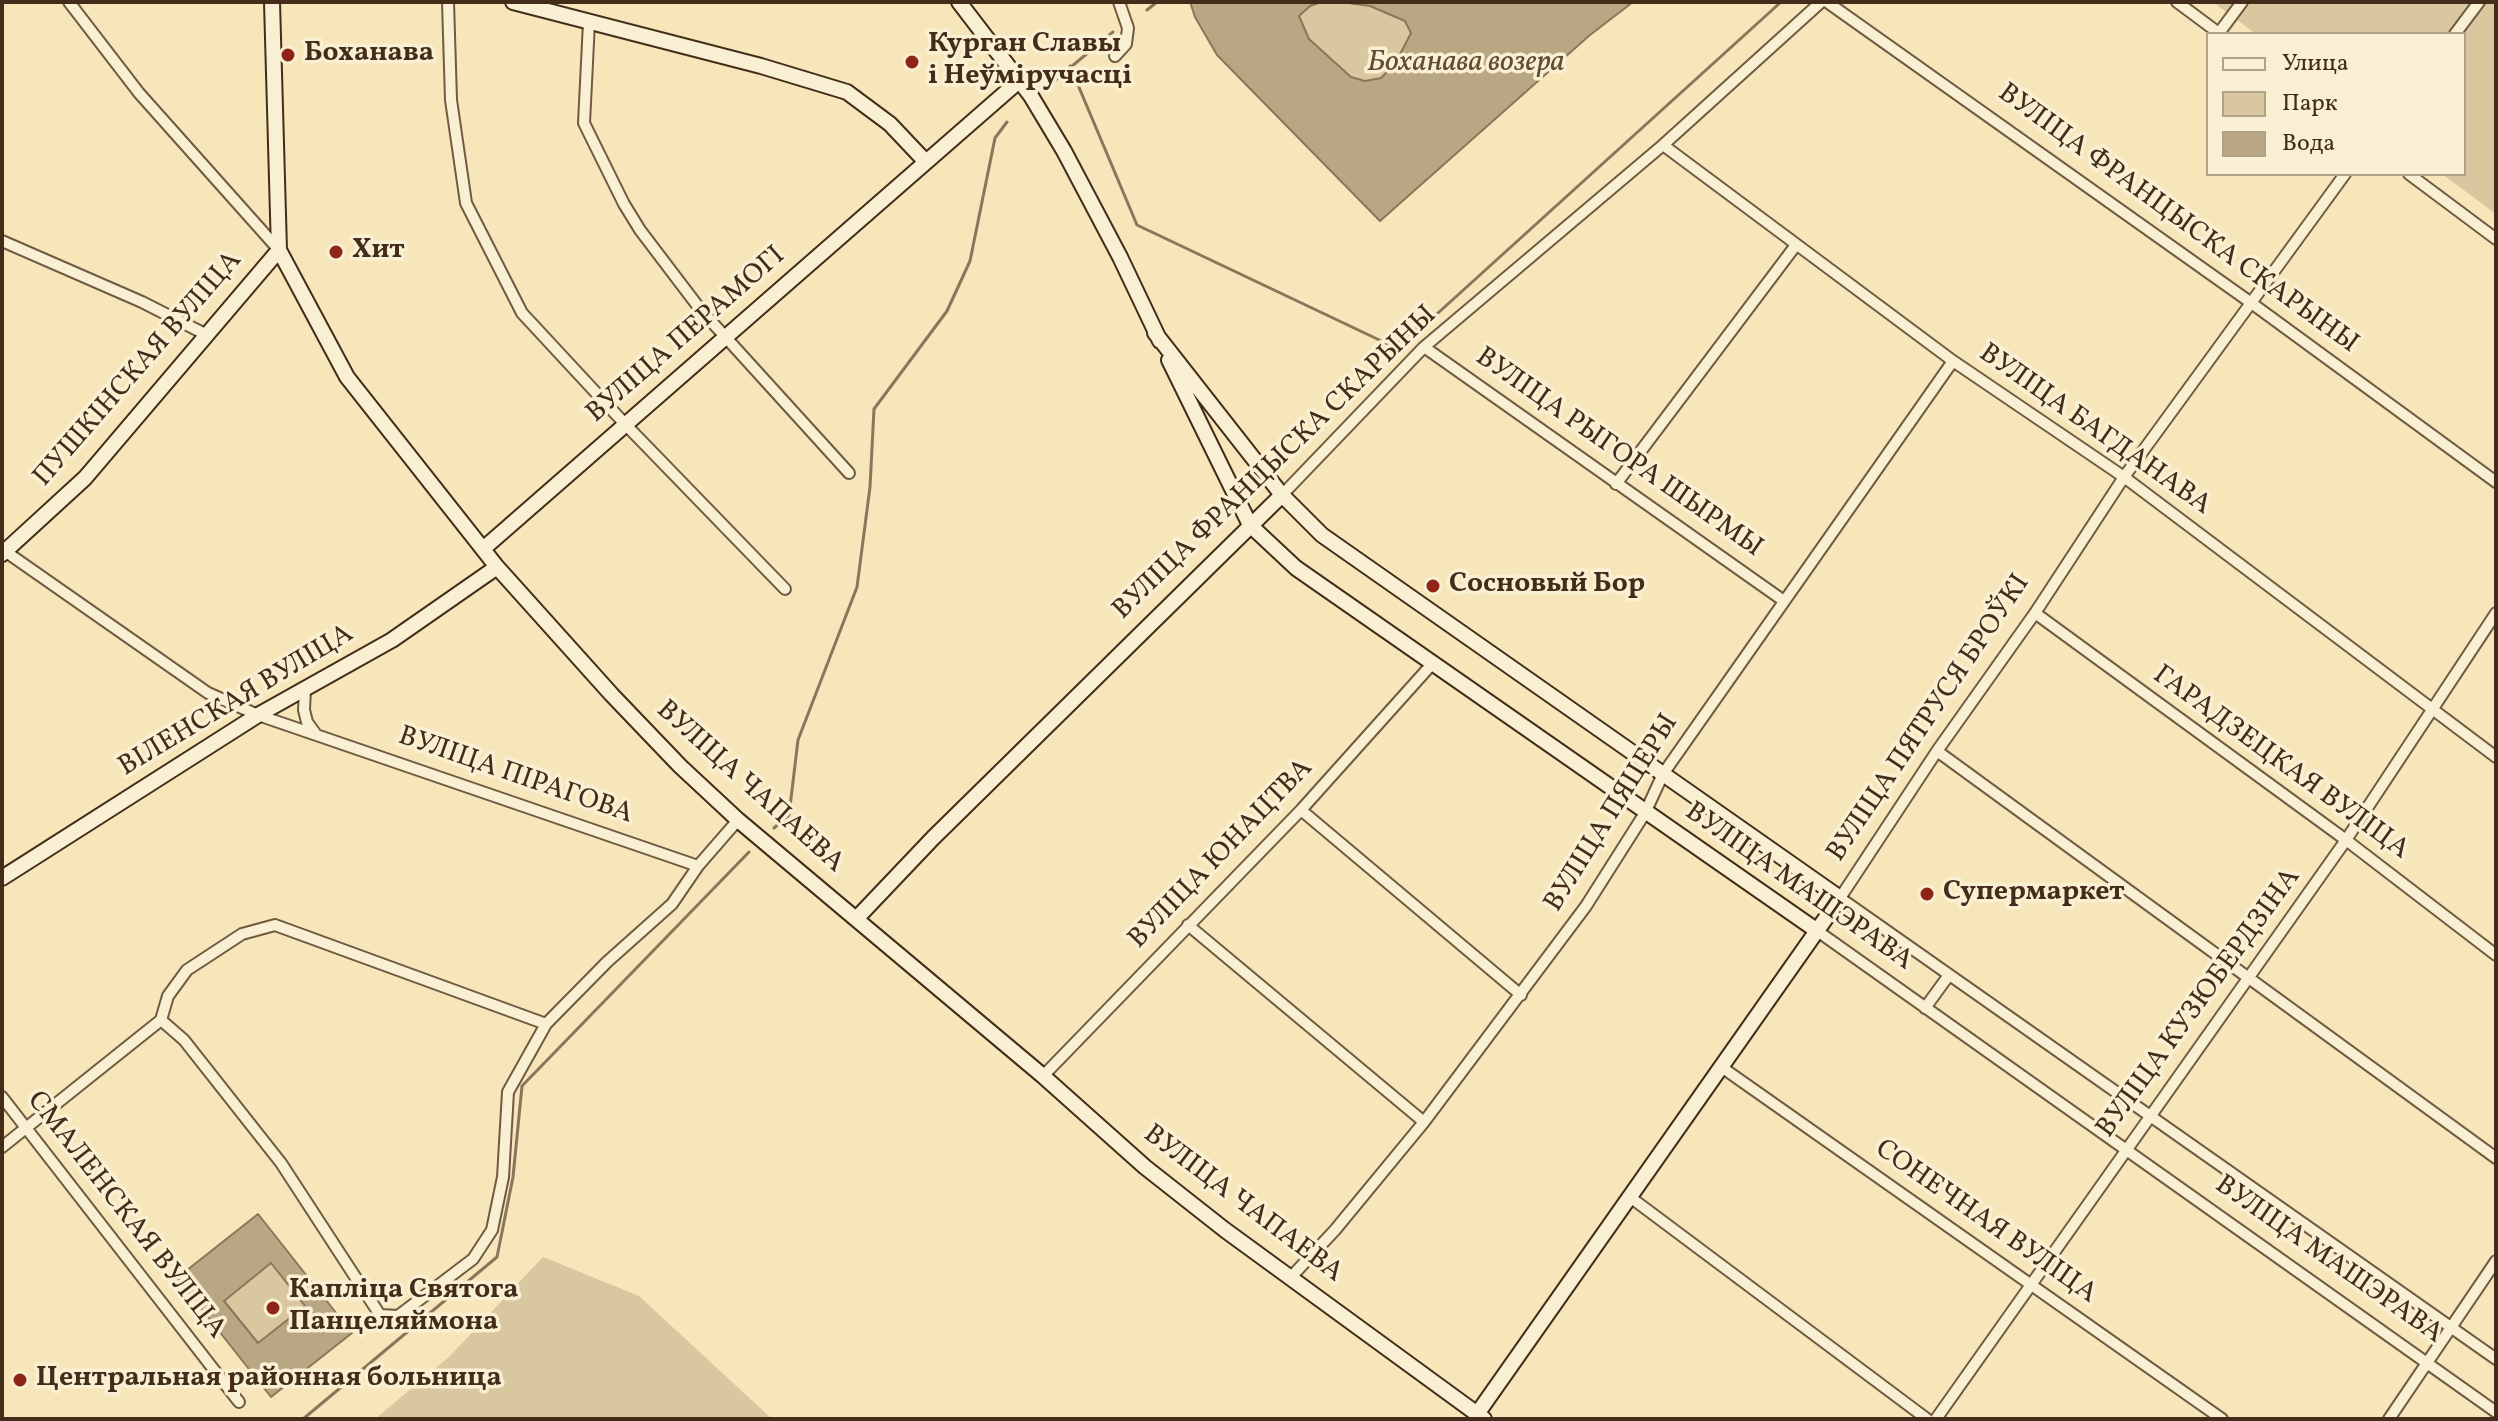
<!DOCTYPE html>
<html>
<head>
<meta charset="utf-8">
<style>
	body { margin:0 }
	#map { position:relative; width:2498px; height:1421px; overflow:hidden; background:#f6e6ba; font-family:Vollkorn,serif }
	canvas { display:block }
	.frame { position:absolute; inset:0; border:4px solid #432d1a; pointer-events:none }
	.legend { position:absolute; left:2206px; top:32px; width:260px; height:144px; box-sizing:border-box; background:#f9efd2; border:2px solid #b0a188; margin:0; padding:10px 14px; list-style:none; font-size:24px; color:#432d1a }
	.legend li { display:flex; align-items:center; gap:16px; height:40px }
	.legend b { width:40px; border:2px solid #b0a188 }
</style>
</head>
<body>
<div id="map">
<canvas width="2498" height="1421"></canvas>
<div class="frame"></div>
<ul class="legend">
<li><b style="height:10px;background:#f9efd2"></b>Улица</li>
<li><b style="height:22px;background:#d8c79f"></b>Парк</li>
<li><b style="height:22px;background:#b9a784"></b>Вода</li>
</ul>
</div>
<script>
const context = document.querySelector('canvas').getContext('2d');
context.lineJoin = 'round';
function fill(path, color) { context.fillStyle = color; context.fill(path, 'evenodd'); }
const shape = rows => new Path2D(rows.map(r => 'M' + r).join(''));
function strokePath(path, color, width, dash) { context.strokeStyle = color; context.lineWidth = width; context.lineCap = dash ? 'butt' : 'round'; context.setLineDash(dash || []); context.stroke(path); }
function write(font, color, halo, rows, align = 'center') {
  context.font = font + ' Vollkorn,serif'; context.lineWidth = 7; context.setLineDash([]); context.textBaseline = 'middle'; context.strokeStyle = halo; context.fillStyle = color; for (const [text, x, y, turn = 0] of rows) {
    context.save(); context.translate(x, y); context.rotate((+turn || 0) * Math.PI / 180); context.textAlign = isNaN(turn) ? turn : align; if (halo) context.strokeText(text, 0, 0); context.fillText(text, 0, 0); context.restore();
  }
}
fill(shape([
	[1321,2,1370,6,1406,21,1411,33,1395,64,1381,78,1365,81,1351,77,1340,69,1309,39,1298,16,1310,6],
	[2213,2,2496,2,2496,214,2442,174,2464,174,2464,34,2256,34],
	[543,1257,639,1296,772,1419,375,1419,450,1356],
	[271,1263,305,1306,258,1343,224,1301]
]), '#d8c79f');
const water = shape([
	[1190,2,1321,2,1310,6,1299,16,1309,39,1351,77,1365,81,1381,78,1395,64,1411,33,1405,21,1370,6,1340,2,1633,2,1590,35,1380,221,1217,55,1195,17,1190,2],
	[258,1214,352,1333,271,1397,177,1278,258,1214],
	[271,1263,305,1306,258,1343,224,1301,271,1263]
]);
fill(water, '#b9a784');
strokePath(water, '#8a765a', 2);
strokePath(shape([
	[1147,10,1157,2],
	[1070,66,1137,225,1392,346,1438,313,1781,2],
	[1054,81,1113,32],
	[774,828,789,815,798,740,857,587,870,487,874,409,947,311,970,261,995,138,1007,122],
	[303,1419,497,1257,513,1177,522,1086,749,852]
]), '#8a765a', 3);
const street = shape([
	[69,2,139,93,279,250],
	[448,2,451,100,466,203,522,313,625,424,785,589],
	[1827,2,2250,302,2496,482],
	[2177,2,2220,34],
	[589,22,584,123,624,204,640,230,700,309,849,473],
	[2219,33,2242,2],
	[2455,34,2479,2],
	[1115,56,1126,44,1128,28,1119,2],
	[1663,145,1953,361,2124,477,2496,757],
	[2345,174,2124,477,2035,613,1937,751,1840,898,2496,1359],
	[2409,174,2496,239],
	[2,241,142,302,205,334],
	[1424,347,1784,601],
	[1616,484,1796,245],
	[1282,495,1424,347,1663,145,1821,2],
	[2,549,208,693,258,715,698,866,738,820],
	[2035,613,2346,840,2496,955],
	[305,689,304,710,307,722,315,733],
	[1937,751,2496,1158],
	[1301,810,1521,995],
	[1188,925,1424,1122],
	[1816,930,2496,1412],
	[1925,1008,1949,975],
	[161,1020,184,1040,281,1163,380,1315,398,1316,473,1259,492,1230,503,1177,508,1092,546,1024,607,962,672,904,698,866],
	[161,1020,168,996,187,970,242,934,275,925,546,1024],
	[1720,1066,2222,1419],
	[1043,1076,1301,810,1432,664],
	[2,1097,239,1402],
	[2,1147,161,1020],
	[1630,1197,1927,1419],
	[1292,1276,1335,1230,1424,1122,1586,906,1645,813,1663,774,1953,361],
	[1936,1419,2346,840,2496,613],
	[2389,1419,2496,1261]
]);
const secondary = shape([
	[272,2,279,250,347,377,497,567,612,695,680,766,738,820,1043,1076,1145,1167,1225,1230,1484,1419],
	[513,2,761,66,847,92,890,124,925,161],
	[959,2,1031,96,1064,151,1120,257,1160,341],
	[1155,333,1282,495,1322,535,1840,898,1477,1414],
	[1169,360,1250,525,1296,568,1816,930],
	[483,549,1020,80],
	[2,554,85,478,279,250],
	[2,878,258,715,392,640,497,567],
	[857,918,933,838,1282,495]
]);
strokePath(street, '#705b42', 14);
strokePath(secondary, '#432d1a', 18);
strokePath(street, '#f9efd2', 10);
strokePath(secondary, '#f9efd2', 14);
for (const [x, y, r, color] of [
	[288,55,8,"#8f2418"],
	[912,62,8,"#8f2418"],
	[336,252,8,"#8f2418"],
	[1433,586,8,"#8f2418"],
	[1927,894,8,"#8f2418"],
	[273,1308,8,"#8f2418"],
	[20,1380,8,"#8f2418"]
]) { const dot = new Path2D(); dot.arc(x, y, r, 0, 2 * Math.PI); context.fillStyle = color; context.fill(dot); strokePath(dot, '#f9efd2', 3); }
write('bold 28px', '#432d1a', '#f9efd2', [
	["Курган Славы",928,46],
	["і Неўміручасці",928,78],
	["Боханава",304,55],
	["Хит",352,252],
	["Сосновый Бор",1449,586],
	["Супермаркет",1943,894],
	["Капліца Святога",289,1292],
	["Панцеляймона",289,1324],
	["Центральная районная больница",36,1380]
], 'left');
write('28px', '#432d1a', '#f9efd2', [
	["ВУЛІЦА ФРАНЦЫСКА СКАРЫНЫ",2177,220,36],
	["ВУЛІЦА ПЕРАМОГІ",687,336,-41],
	["ПУШКІНСКАЯ ВУЛІЦА",139,370,-49],
	["ВУЛІЦА БАГДАНАВА",2094,431,35],
	["ВУЛІЦА РЫГОРА ШЫРМЫ",1618,454,35],
	["ВУЛІЦА ФРАНЦЫСКА СКАРЫНЫ",1276,464,-44],
	["ВІЛЕНСКАЯ ВУЛІЦА",237,702,-31],
	["ВУЛІЦА ПЯТРУСЯ БРОЎКІ",1930,719,-56],
	["ГАРАДЗЕЦКАЯ ВУЛІЦА",2280,764,36],
	["ВУЛІЦА ПІРАГОВА",515,777,19],
	["ВУЛІЦА ЧАПАЕВА",749,788,42],
	["ВУЛІЦА ПЯЦЕРЫ",1613,814,-58],
	["ВУЛІЦА ЮНАЦТВА",1222,855,-46],
	["ВУЛІЦА МАШЭРАВА",1798,888,35],
	["ВУЛІЦА КУЗЮБЕРДЗІНА",2200,1004,-54],
	["ВУЛІЦА ЧАПАЕВА",1242,1205,37],
	["СМАЛЕНСКАЯ ВУЛІЦА",125,1216,52],
	["СОНЕЧНАЯ ВУЛІЦА",1985,1223,35],
	["ВУЛІЦА МАШЭРАВА",2328,1261,35]
]);
write('italic 30px', '#604c34', '#f9efd2', [
	["Боханава возера",1466,64]
]);
</script>
</body>
</html>
